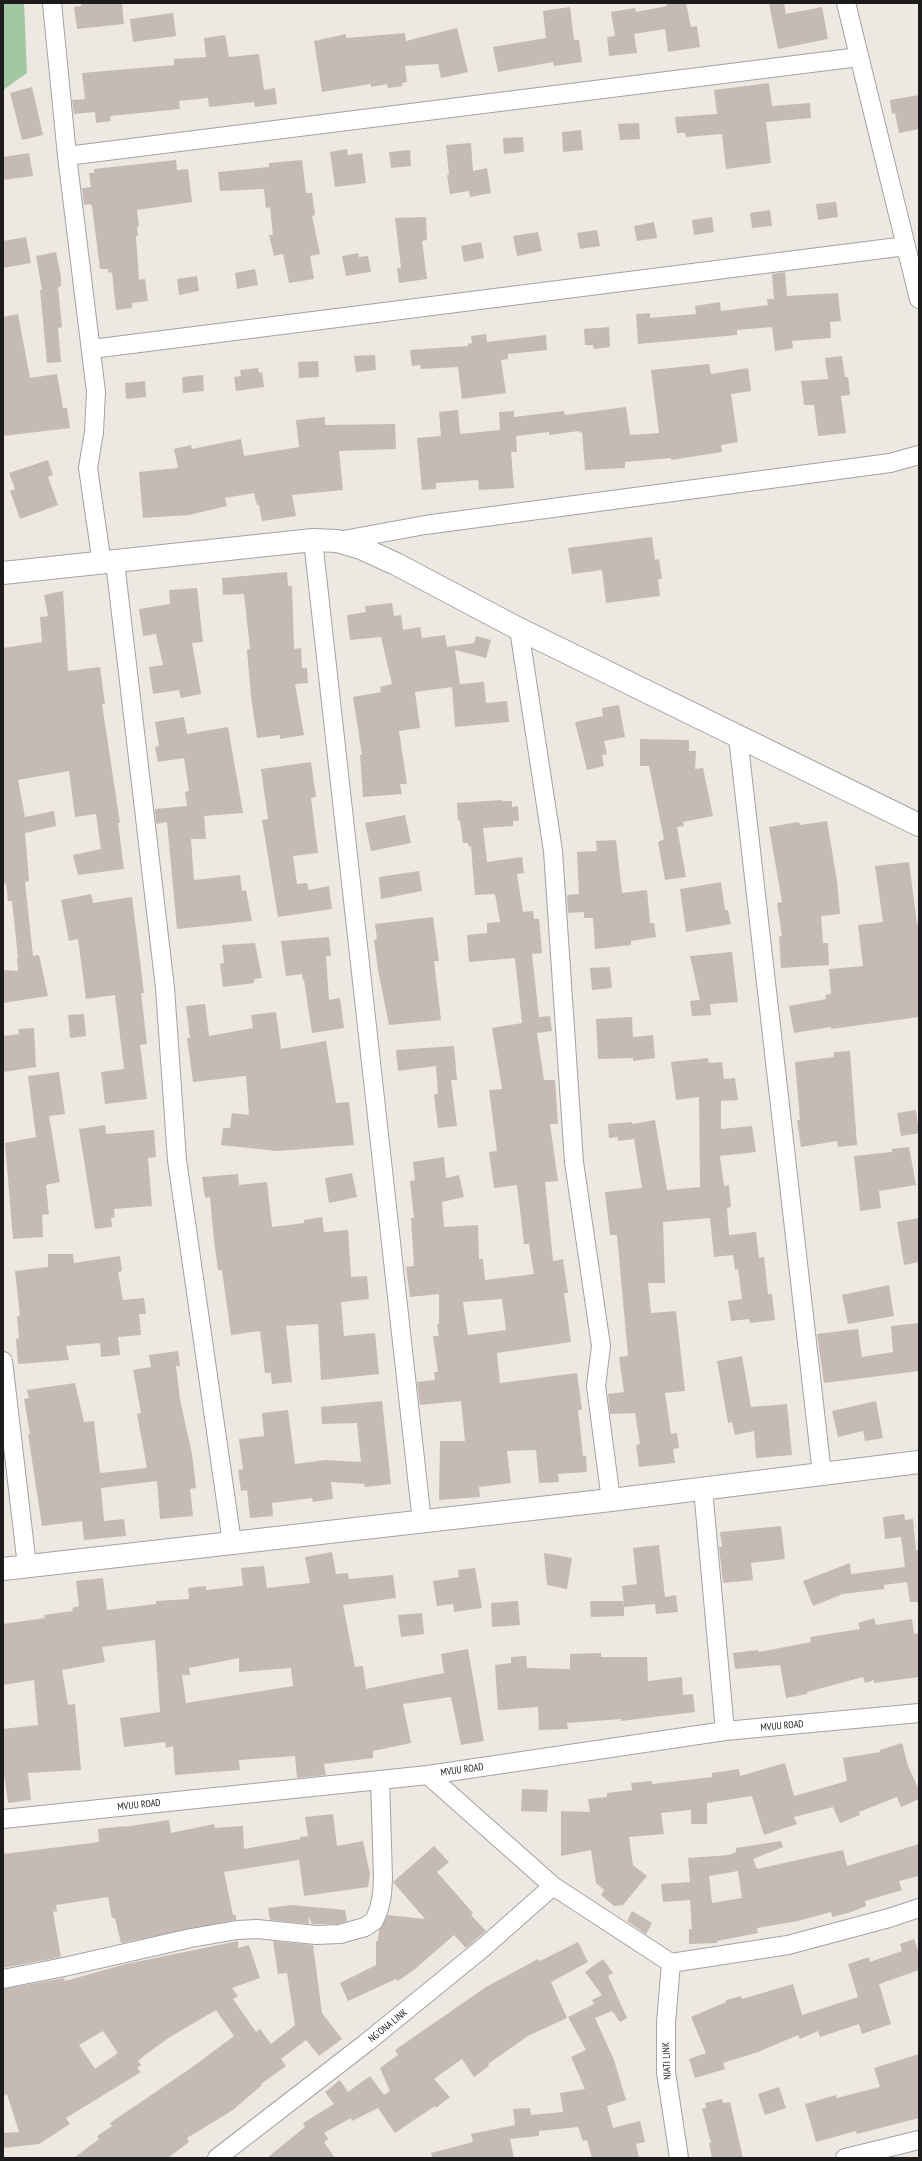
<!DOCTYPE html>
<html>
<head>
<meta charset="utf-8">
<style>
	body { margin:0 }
	#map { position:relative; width:922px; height:2161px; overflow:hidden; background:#eee8e2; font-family:"PT Sans Narrow",sans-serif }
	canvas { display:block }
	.frame { position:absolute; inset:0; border:4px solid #1c1c1c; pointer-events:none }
</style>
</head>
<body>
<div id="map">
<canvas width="922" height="2161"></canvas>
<div class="frame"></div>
</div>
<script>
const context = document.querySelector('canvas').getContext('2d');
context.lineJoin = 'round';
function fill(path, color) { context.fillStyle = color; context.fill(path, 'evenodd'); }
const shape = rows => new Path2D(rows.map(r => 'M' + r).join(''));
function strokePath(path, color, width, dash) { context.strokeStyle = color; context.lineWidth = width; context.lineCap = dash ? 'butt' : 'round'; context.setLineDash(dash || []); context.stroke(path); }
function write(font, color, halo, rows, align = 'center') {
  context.font = font + ' "PT Sans Narrow",sans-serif'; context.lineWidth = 3.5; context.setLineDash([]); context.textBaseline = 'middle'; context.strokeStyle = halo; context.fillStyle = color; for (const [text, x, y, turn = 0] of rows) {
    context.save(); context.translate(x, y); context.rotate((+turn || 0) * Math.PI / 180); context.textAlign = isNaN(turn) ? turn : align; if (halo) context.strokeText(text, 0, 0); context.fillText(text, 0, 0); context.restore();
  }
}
fill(shape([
	[3,3,24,3,27,73,3,90]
]), '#a2c8a3');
fill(shape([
	[81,3,122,3,124,24,77,29,74,7,81,6],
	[667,3,686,3,691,27,697,26,700,47,668,52,665,29,634,34,637,53,609,56,607,37,615,36,611,12,635,8,636,12,667,6],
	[769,3,784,3,786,14,822,7,828,39,778,49],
	[570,7,574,40,579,40,582,62,554,66,553,62,498,72,493,47,546,38,543,11],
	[173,13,176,36,133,42,130,19],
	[457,28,468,72,441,78,438,64,405,66,407,82,402,83,402,86,388,88,387,84,371,87,371,84,322,92,314,41,346,34,346,38,405,33,406,41],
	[225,35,229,57,259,54,264,90,275,88,277,104,255,107,254,102,209,107,208,98,179,101,180,109,110,116,111,121,96,123,95,112,74,114,72,100,85,99,82,73,174,65,174,59,206,57,204,38],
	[769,83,772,106,810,103,811,118,766,122,771,163,726,169,722,134,686,137,685,133,677,133,675,117,717,114,714,90],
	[32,87,43,135,22,140,10,93],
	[919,95,919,129,899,133,895,113,892,114,890,100],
	[639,123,640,139,620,140,618,124],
	[581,130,583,150,563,152,562,132],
	[523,137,524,152,504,154,503,138],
	[471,143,473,171,487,168,491,193,470,197,469,191,450,194,447,175,449,175,446,145],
	[347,149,348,155,362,153,366,183,335,187,330,152],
	[410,150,411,166,391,168,389,152],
	[29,153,33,176,3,180,3,157],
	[176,160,177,170,188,169,192,202,137,210,139,226,137,227,138,236,136,236,139,280,145,279,148,301,132,303,132,308,116,310,112,272,108,273,108,269,100,269,92,206,90,204,84,205,82,188,91,187,89,173,94,173,94,169],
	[302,160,306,193,312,193,315,215,312,216,320,254,310,256,314,279,289,283,283,254,274,256,269,235,273,235,270,207,266,208,264,189,220,191,218,172,269,167,269,163],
	[836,202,838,217,818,220,816,204],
	[770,210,772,226,752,228,750,213],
	[426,217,427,240,422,241,427,279,399,283,397,268,401,268,395,218],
	[712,217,714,232,694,235,692,220],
	[654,222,657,238,637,241,634,226],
	[597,230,600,246,580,249,577,233],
	[538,232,542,251,517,256,513,236],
	[26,237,31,263,3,268,3,241],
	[481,242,484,258,464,262,461,246],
	[56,252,61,277,61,286,58,287,62,327,58,328,61,362,47,363,40,290,42,290,36,256],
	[358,253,359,257,368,256,371,272,346,276,342,256],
	[255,269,258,285,237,289,235,273],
	[785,272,787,296,838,293,841,321,830,322,831,338,792,341,793,348,775,351,772,327,737,330,737,335,638,344,636,314,650,313,650,318,696,314,695,306,720,302,721,311,768,305,767,299,774,299,772,274],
	[197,276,199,291,179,295,177,279],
	[18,314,30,378,57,374,63,408,67,408,70,428,3,436,3,317],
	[609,327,610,347,594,349,593,345,585,345,584,329],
	[486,334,487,342,546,335,547,350,508,354,508,359,501,360,506,393,462,399,458,367,421,369,420,365,412,366,410,350,468,346,468,344,472,343,471,336],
	[375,355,376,370,356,372,354,356],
	[842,356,845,377,848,377,850,395,841,396,846,433,818,436,814,405,804,405,801,381,828,379,825,358],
	[318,361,319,377,299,378,298,362],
	[709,364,711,374,748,368,751,391,731,394,738,442,721,445,722,452,671,460,671,458,625,462,625,468,585,470,582,432,580,433,579,431,549,435,549,432,516,436,517,452,511,452,514,488,479,490,478,480,436,483,436,489,422,490,417,438,441,436,439,412,458,410,460,434,500,430,499,412,514,411,514,417,564,411,565,415,626,407,630,435,659,433,651,370],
	[258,368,259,373,262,372,264,387,236,391,234,377,241,376,240,370],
	[203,375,204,391,183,393,182,377],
	[145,381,146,397,126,399,125,383],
	[325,417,325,425,395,424,396,449,339,451,343,490,292,495,296,516,262,521,259,505,257,505,254,493,225,498,227,506,189,515,143,518,139,472,178,468,174,449,191,445,192,449,241,439,244,456,299,447,296,420],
	[48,460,53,475,48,477,58,505,20,519,10,491,15,489,9,473],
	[652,537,655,560,659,559,662,579,658,579,660,596,606,603,602,570,572,574,568,548],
	[287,572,288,586,292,586,294,649,301,648,302,668,307,668,308,683,295,684,304,735,280,739,280,735,257,738,251,697,247,650,250,649,244,594,223,595,222,578],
	[197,588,203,642,192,643,201,694,181,698,179,690,153,694,149,667,163,665,156,634,143,636,139,609,170,604,169,590],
	[63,591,68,671,100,667,105,704,102,704,120,823,118,823,124,869,78,875,73,855,101,849,96,814,75,817,69,771,18,780,25,817,54,811,56,826,25,833,29,881,25,882,33,956,39,955,48,996,3,1003,3,970,18,971,17,958,18,958,12,901,8,901,6,883,3,884,3,648,42,642,40,617,48,616,44,595],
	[392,603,394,616,401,615,403,630,420,627,422,638,445,635,447,647,474,643,476,636,491,640,486,658,455,650,460,684,484,682,486,703,507,701,509,722,455,727,452,687,415,692,420,728,399,731,407,784,400,784,402,794,363,797,360,755,362,755,353,697,381,692,380,687,392,684,381,637,350,640,347,615,366,612,365,606],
	[619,705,625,737,604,741,607,754,602,755,604,766,587,770,575,722,603,716,602,708],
	[184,717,187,734,228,727,243,813,204,816,206,839,191,839,194,880,240,875,242,891,246,890,252,921,177,929,167,822,156,824,155,809,187,806,185,792,189,791,184,758,158,762,155,747,159,746,155,722],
	[640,739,689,740,689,751,696,751,695,769,703,768,713,816,683,822,684,826,677,827,686,877,665,880,658,842,664,839,649,766,640,766],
	[311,762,316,797,311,798,318,853,293,856,297,884,307,883,309,890,329,886,332,909,278,917,262,820,268,819,261,769],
	[502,800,502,801,512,801,512,807,518,806,519,821,513,821,513,826,483,828,487,862,522,857,524,873,517,874,523,912,533,911,534,919,539,919,542,953,532,954,539,1017,550,1016,552,1031,537,1033,544,1080,555,1080,558,1124,550,1124,558,1181,545,1182,553,1261,563,1259,568,1293,564,1293,571,1342,497,1353,500,1383,577,1373,582,1410,578,1410,583,1456,586,1456,587,1472,558,1474,559,1482,539,1483,536,1450,507,1451,511,1483,479,1487,480,1497,439,1500,440,1441,465,1441,461,1401,420,1405,417,1382,435,1380,434,1372,438,1372,433,1336,439,1336,437,1324,439,1324,439,1294,410,1297,406,1267,414,1266,411,1218,414,1218,410,1181,415,1180,413,1162,444,1157,446,1178,459,1175,464,1197,442,1202,444,1227,478,1225,479,1259,483,1259,485,1280,534,1274,529,1244,524,1244,517,1185,494,1188,489,1152,497,1151,489,1090,502,1089,492,1028,522,1023,515,958,469,962,467,935,487,933,487,923,500,922,495,894,475,895,471,846,469,847,468,843,463,843,460,820,458,821,457,803],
	[502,1299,506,1330,468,1335,463,1302],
	[405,815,411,843,371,851,365,823],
	[827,821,837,881,840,914,821,916,823,943,828,943,829,965,781,968,779,936,782,936,777,903,782,902,769,827,799,822,800,825],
	[616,840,622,893,647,890,650,923,654,923,656,937,631,941,631,945,595,949,593,918,584,918,584,912,568,913,567,895,579,894,577,852,597,851,596,841],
	[909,862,917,924,919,923,919,1017,831,1029,831,1027,794,1033,789,1006,826,999,825,995,831,994,829,969,863,966,858,925,883,922,875,866],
	[419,871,422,891,381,899,379,877],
	[721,882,725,910,728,910,731,924,686,932,680,889],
	[91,894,93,903,132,897,144,993,141,993,147,1044,140,1045,147,1099,105,1104,101,1072,124,1069,115,995,86,999,78,939,69,941,61,900],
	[433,917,439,961,434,961,441,1020,389,1025,378,970,374,940,377,939,375,924],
	[329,937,331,956,326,956,329,1000,340,998,344,1028,312,1033,304,980,303,980,302,974,286,976,281,941],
	[255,943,262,978,254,979,254,983,223,987,220,964,224,963,222,945],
	[732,952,738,1002,710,1004,711,1015,692,1016,690,1001,700,1000,690,956],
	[610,967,612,988,592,990,590,968],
	[205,1004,209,1036,253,1028,251,1015,276,1012,281,1049,326,1041,336,1103,349,1102,354,1145,277,1151,221,1145,223,1128,230,1128,232,1113,249,1115,246,1076,193,1082,187,1038,190,1038,186,1006],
	[84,1014,86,1036,70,1038,68,1015],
	[632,1017,633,1037,653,1035,655,1058,633,1061,633,1058,598,1059,596,1019],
	[34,1028,36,1067,3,1072,3,1036,19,1034,18,1029],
	[454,1046,457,1080,451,1080,457,1126,438,1128,434,1094,438,1094,436,1066,398,1071,396,1050],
	[850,1051,857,1145,838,1147,837,1141,801,1147,797,1120,800,1120,795,1062,834,1057,834,1052],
	[708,1058,709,1063,722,1062,724,1079,735,1078,738,1100,721,1101,721,1129,752,1126,756,1152,720,1156,724,1186,729,1185,731,1207,727,1208,729,1235,756,1232,759,1258,764,1257,768,1294,772,1294,775,1320,750,1323,749,1319,731,1321,728,1301,742,1299,738,1269,735,1270,733,1255,714,1257,710,1218,663,1222,665,1283,648,1283,651,1313,676,1311,685,1391,665,1393,671,1434,677,1433,679,1448,673,1449,675,1463,639,1467,636,1445,640,1444,635,1413,610,1414,608,1394,624,1392,619,1357,628,1356,617,1235,610,1235,605,1192,642,1188,634,1139,618,1141,618,1137,609,1138,608,1124,632,1122,632,1124,655,1120,667,1190,700,1187,699,1097,676,1100,671,1062],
	[59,1072,65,1114,49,1116,60,1182,46,1185,49,1214,42,1215,43,1237,13,1239,5,1143,36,1137,28,1076],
	[916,1110,919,1133,901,1136,897,1113],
	[105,1125,106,1134,154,1130,156,1157,148,1158,152,1206,114,1209,115,1217,111,1218,112,1227,95,1229,79,1129],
	[909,1147,916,1185,879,1191,881,1208,860,1211,854,1156,892,1152,892,1149],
	[352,1173,357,1197,329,1203,325,1178],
	[238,1174,239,1185,267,1182,272,1227,304,1223,304,1220,322,1217,324,1232,348,1230,351,1277,367,1276,369,1299,341,1302,344,1336,375,1333,379,1374,321,1380,318,1324,286,1326,292,1382,272,1384,271,1373,265,1373,260,1331,231,1335,222,1270,218,1270,214,1241,210,1197,205,1198,202,1177],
	[919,1218,919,1262,904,1265,897,1222],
	[48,1254,73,1254,74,1263,120,1256,122,1271,118,1272,123,1300,144,1298,146,1314,139,1314,141,1335,118,1337,120,1355,101,1357,100,1343,66,1346,69,1360,18,1364,16,1339,19,1338,17,1316,20,1316,15,1271,48,1267],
	[889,1285,894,1316,848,1324,842,1295],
	[919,1323,919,1371,824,1383,817,1334,858,1329,862,1357,893,1352,891,1326],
	[178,1351,180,1366,176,1366,180,1400,192,1454,196,1488,190,1489,193,1516,160,1519,157,1481,101,1488,104,1521,124,1519,126,1536,84,1540,82,1521,42,1526,28,1434,30,1434,24,1399,29,1398,27,1390,75,1383,84,1422,94,1421,100,1473,147,1468,137,1414,141,1413,133,1370,151,1367,149,1355],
	[742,1356,751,1407,787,1404,792,1455,756,1458,754,1431,735,1435,732,1422,728,1423,717,1361],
	[382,1401,391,1484,365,1487,364,1484,331,1482,333,1499,313,1502,312,1498,272,1503,273,1516,250,1518,247,1490,241,1491,238,1470,243,1469,239,1439,264,1436,262,1413,288,1410,295,1464,325,1460,361,1462,357,1423,322,1424,321,1407],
	[876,1401,883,1438,865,1441,863,1431,838,1437,832,1411],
	[904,1514,905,1520,913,1519,916,1550,919,1550,919,1602,910,1602,907,1582,884,1585,884,1589,843,1594,813,1606,803,1581,850,1563,851,1574,905,1567,901,1537,885,1539,883,1517],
	[781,1526,785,1559,751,1563,753,1580,723,1583,719,1547,722,1547,720,1532],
	[659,1545,665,1597,676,1595,678,1612,656,1614,655,1604,624,1607,622,1586,637,1584,633,1548],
	[332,1552,336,1574,348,1573,349,1579,393,1575,396,1598,343,1605,355,1667,363,1666,366,1689,444,1673,441,1654,468,1649,484,1741,461,1745,451,1697,403,1704,411,1743,373,1751,373,1758,324,1764,326,1775,297,1778,295,1756,239,1760,240,1770,175,1775,173,1746,166,1748,165,1742,124,1747,120,1718,160,1712,155,1640,102,1647,105,1662,62,1670,68,1705,75,1704,81,1770,28,1773,31,1800,8,1803,3,1767,3,1729,38,1725,34,1680,3,1685,3,1624,45,1618,44,1615,73,1611,72,1608,79,1606,76,1581,103,1578,107,1610,156,1604,156,1601,189,1599,188,1588,206,1586,206,1590,243,1586,241,1568,264,1566,267,1588,310,1583,305,1557],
	[239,1658,239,1672,291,1668,293,1686,186,1703,182,1675,190,1675,189,1668],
	[544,1553,572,1558,567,1589,547,1585],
	[475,1568,482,1608,454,1612,453,1604,437,1606,433,1581,459,1577,458,1570],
	[518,1601,520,1625,492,1627,491,1603],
	[590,1601,624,1601,624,1616,591,1617],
	[422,1613,424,1634,401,1637,398,1615],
	[874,1618,876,1625,912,1619,914,1634,919,1633,919,1677,874,1683,874,1680,865,1683,863,1677,807,1692,807,1694,786,1698,780,1665,735,1669,733,1653,758,1650,759,1652,811,1642,810,1637,860,1629,858,1623],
	[601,1653,601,1657,647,1657,648,1681,682,1677,683,1695,693,1694,695,1712,621,1721,621,1719,567,1723,568,1729,539,1730,538,1707,498,1710,495,1665,511,1663,511,1657,526,1656,527,1668,570,1669,570,1654],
	[902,1743,908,1766,919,1790,919,1799,901,1807,897,1797,859,1812,860,1815,840,1823,833,1807,794,1817,797,1824,764,1835,752,1796,707,1803,707,1824,691,1824,691,1810,661,1813,664,1834,629,1837,633,1865,647,1876,623,1905,614,1906,601,1895,604,1890,596,1883,591,1850,561,1856,561,1811,590,1812,588,1799,607,1797,607,1793,632,1790,631,1783,652,1781,652,1784,712,1777,712,1773,739,1769,740,1776,785,1763,794,1796,847,1781,843,1758,880,1752,880,1750],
	[522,1789,548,1790,547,1812,521,1811],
	[333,1814,337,1846,363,1841,370,1874,368,1887,304,1896,299,1860,224,1872,233,1915,236,1915,236,1920,121,1943,115,1918,112,1918,108,1897,56,1905,57,1911,53,1912,61,1957,3,1968,3,1854,99,1842,98,1829,124,1826,124,1827,169,1820,171,1833,214,1824,215,1828,243,1826,244,1849,300,1839,300,1837,308,1836,305,1817],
	[781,1841,783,1847,753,1859,757,1869,843,1850,847,1866,919,1844,919,1876,899,1881,902,1890,865,1901,866,1906,851,1912,832,1917,831,1912,798,1921,757,1928,758,1933,717,1941,717,1943,689,1944,689,1929,692,1929,690,1900,663,1902,661,1884,690,1882,688,1858,729,1855,736,1852,736,1848],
	[738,1871,742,1898,712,1903,709,1876],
	[434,1846,449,1862,437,1872,473,1913,471,1915,486,1931,466,1948,454,1935,414,1970,398,1981,396,1979,348,2001,340,1983,376,1965,376,1941,378,1941,379,1930,388,1915,425,1919,393,1882],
	[292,1905,345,1910,347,1921,338,1924,312,1924,308,1916,309,1924,270,1920,268,1908],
	[632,1911,652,1923,646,1934,627,1921],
	[914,1939,919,1953,919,1970,879,1984,891,2024,862,2034,859,2024,820,2037,818,2031,800,2039,798,2035,758,2052,723,2063,725,2069,695,2078,689,2059,706,2053,691,2017,726,2002,726,2000,741,1996,742,1999,793,1984,802,2015,858,1997,848,1964,869,1957,870,1962,902,1951,900,1944],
	[238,1941,238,1948,249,1945,260,1978,232,1988,238,1996,233,1999,256,2032,260,2029,271,2044,295,2025,287,1973,278,1974,273,1941,313,1945,322,2013,342,2039,319,2056,306,2040,281,2059,286,2066,261,2084,262,2085,233,2110,187,2138,189,2142,168,2158,74,2158,99,2139,97,2136,112,2126,110,2123,191,2068,234,2036,216,2010,170,2037,145,2055,138,2061,141,2065,137,2068,141,2072,66,2118,70,2124,39,2144,3,2148,3,2133,19,2132,7,2094,3,2096,3,1989,64,1978,65,1981,126,1964],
	[103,2031,118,2053,95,2069,79,2045],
	[578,1942,588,1962,551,1982,567,2018,528,2036,488,2064,489,2066,474,2077,462,2059,434,2079,450,2097,436,2108,435,2106,395,2133,378,2108,352,2121,351,2118,324,2133,329,2139,324,2142,335,2158,267,2158,305,2127,303,2123,334,2104,325,2092,340,2080,348,2092,370,2076,384,2095,390,2091,380,2068,398,2055,395,2050,486,1987,538,1959,540,1961],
	[603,1959,613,1973,608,1976,627,2018,620,2022,612,2011,595,2018,614,2060,626,2100,607,2106,613,2128,640,2121,645,2142,636,2144,639,2158,592,2158,587,2140,583,2141,578,2127,539,2131,539,2136,510,2139,514,2158,432,2158,431,2153,473,2142,471,2134,515,2125,513,2109,530,2108,531,2115,563,2112,560,2093,585,2089,571,2057,586,2050,568,2017,594,2004,592,2000,602,1995,585,1972],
	[919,2054,919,2118,857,2134,856,2131,816,2142,805,2104,836,2095,837,2098,880,2087,874,2068],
	[779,2087,786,2108,765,2115,758,2094],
	[722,2099,723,2103,730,2102,743,2158,712,2158,709,2143,711,2143,702,2109,706,2108,705,2103]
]), '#c6bab5');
const minor = shape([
	[52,3,67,156,96,392,94,432,88,468,102,564],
	[846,3,919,299],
	[67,156,859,57],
	[92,349,906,246],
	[313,540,422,1522],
	[338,541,425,525,890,463,919,455],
	[115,562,165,988,177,1160,232,1543],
	[519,629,553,851,574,1162,601,1346,596,1386,611,1500],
	[738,737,822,1474],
	[3,1361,27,1566],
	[703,1489,725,1731],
	[428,1775,553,1886,671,1963],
	[3,1819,428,1775,725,1731,919,1713],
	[671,1963,788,1945,889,1918,919,1908],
	[671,1963,666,2023,666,2072,679,2158],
	[3,1979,64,1967,191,1938,237,1930,257,1929,316,1935,340,1934,365,1927,374,1921,379,1909,382,1895,383,1878,380,1780],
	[217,2158,366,2043,484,1947,553,1886],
	[845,2158,919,2140]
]);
const tertiary = shape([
	[3,573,313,540,337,541,361,548,396,564,519,629,919,825],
	[3,1569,611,1500,919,1462]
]);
strokePath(minor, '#a3a3a3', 20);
strokePath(tertiary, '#a3a3a3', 24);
strokePath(minor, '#fff', 18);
strokePath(tertiary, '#fff', 22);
write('10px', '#1c1c1c', '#fff', [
	["MVUU ROAD",782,1726,-5],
	["MVUU ROAD",462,1770,-8],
	["MVUU ROAD",139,1805,-6],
	["NG'ONA LINK",388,2026,-39],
	["NJATI LINK",667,2061,-92]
]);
</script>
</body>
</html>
